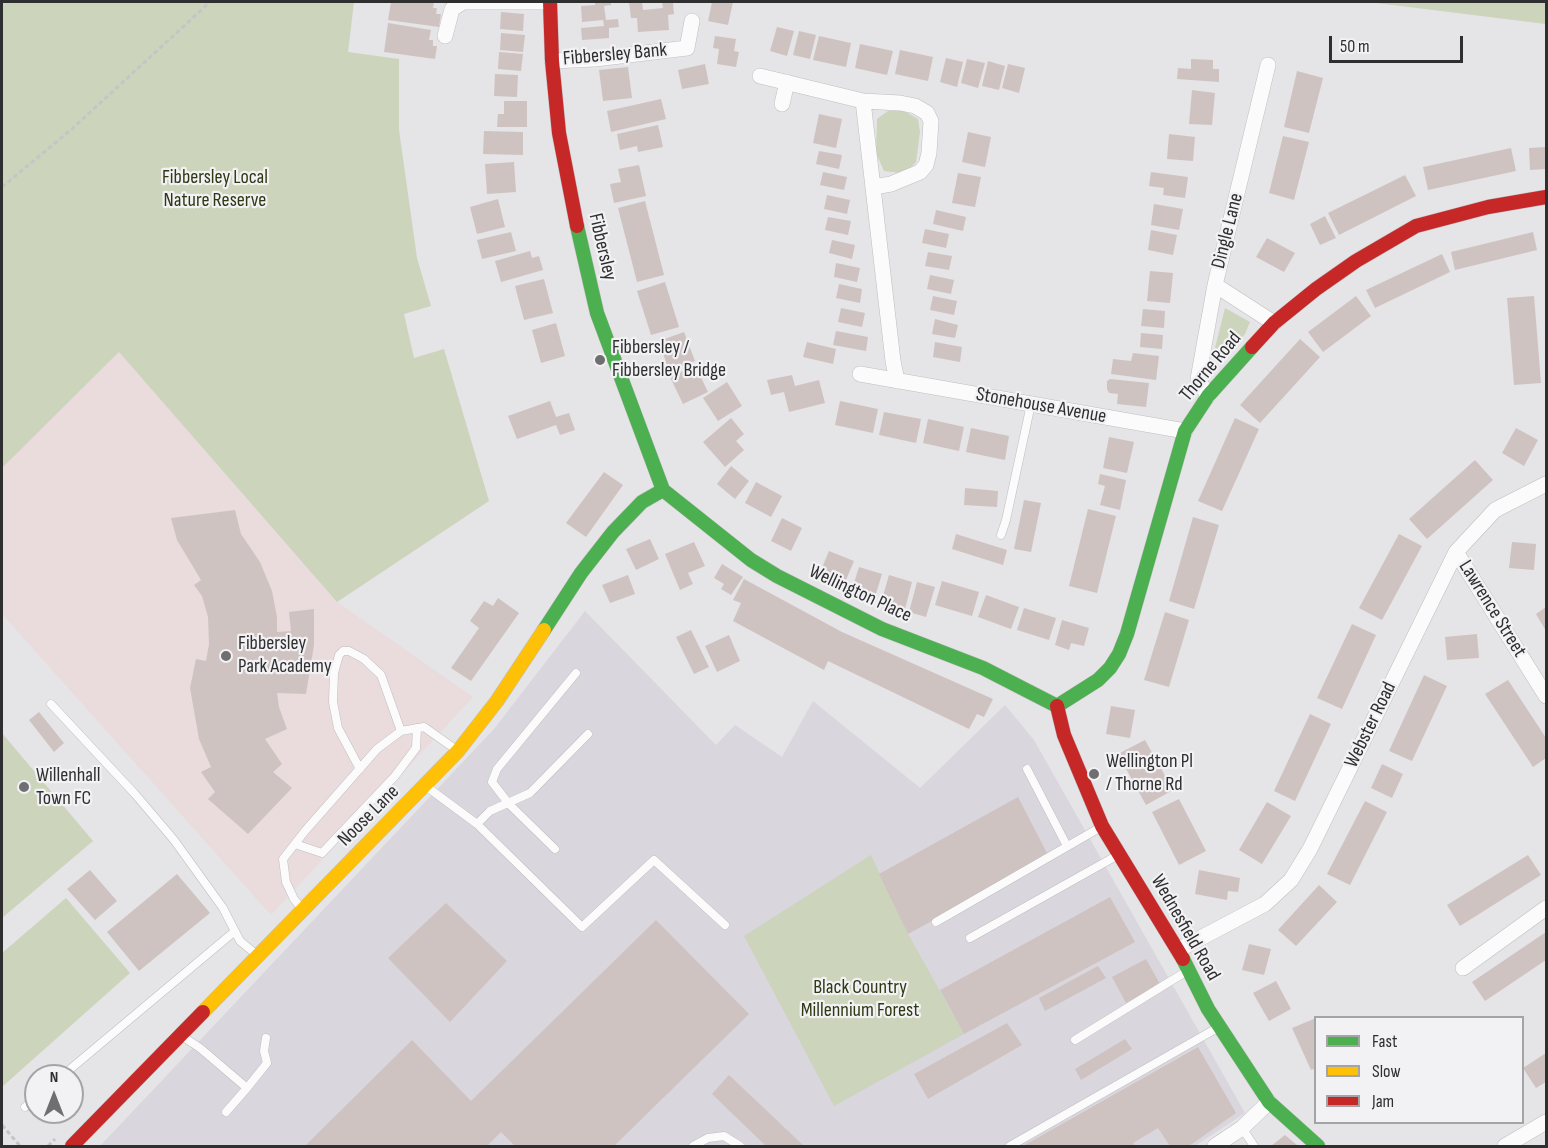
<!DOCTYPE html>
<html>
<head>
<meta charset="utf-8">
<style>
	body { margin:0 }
	#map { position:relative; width:1548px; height:1148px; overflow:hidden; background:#e5e4e6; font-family:"Sofia Sans Condensed",sans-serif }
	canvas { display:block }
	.frame { position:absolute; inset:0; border:3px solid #2f2f30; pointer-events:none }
	.legend { position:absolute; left:1314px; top:1016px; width:210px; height:108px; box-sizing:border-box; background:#f2f1f4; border:2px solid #a4a3a6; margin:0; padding:8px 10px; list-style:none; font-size:18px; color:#2f2f30 }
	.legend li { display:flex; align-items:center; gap:12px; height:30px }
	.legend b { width:30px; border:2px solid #a4a3a6 }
	.north { position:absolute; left:24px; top:1064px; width:60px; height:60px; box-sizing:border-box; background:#f2f1f4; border:2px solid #a4a3a6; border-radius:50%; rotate:0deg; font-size:16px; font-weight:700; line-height:24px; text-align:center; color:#2f2f30 }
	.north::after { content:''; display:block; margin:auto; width:21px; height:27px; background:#6f6e70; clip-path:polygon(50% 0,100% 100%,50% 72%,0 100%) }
	.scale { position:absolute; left:1329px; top:36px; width:134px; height:27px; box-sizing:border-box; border:3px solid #2f2f30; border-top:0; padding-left:8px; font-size:18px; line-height:21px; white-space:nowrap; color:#2f2f30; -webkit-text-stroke:4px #f2f1f4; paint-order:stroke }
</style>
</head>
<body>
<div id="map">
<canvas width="1548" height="1148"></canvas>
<div class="frame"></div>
<ul class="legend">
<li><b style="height:8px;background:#4caf50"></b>Fast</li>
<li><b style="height:8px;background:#ffc107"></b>Slow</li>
<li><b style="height:8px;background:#c62828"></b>Jam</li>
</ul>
<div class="north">N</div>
<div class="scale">50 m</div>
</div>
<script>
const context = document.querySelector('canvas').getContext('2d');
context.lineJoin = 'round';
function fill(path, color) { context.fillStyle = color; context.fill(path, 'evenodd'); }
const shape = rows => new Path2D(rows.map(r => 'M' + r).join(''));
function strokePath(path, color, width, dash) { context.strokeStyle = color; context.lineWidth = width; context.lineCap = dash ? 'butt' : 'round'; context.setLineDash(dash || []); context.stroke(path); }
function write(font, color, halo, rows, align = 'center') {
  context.font = font + ' "Sofia Sans Condensed",sans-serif'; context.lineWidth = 4.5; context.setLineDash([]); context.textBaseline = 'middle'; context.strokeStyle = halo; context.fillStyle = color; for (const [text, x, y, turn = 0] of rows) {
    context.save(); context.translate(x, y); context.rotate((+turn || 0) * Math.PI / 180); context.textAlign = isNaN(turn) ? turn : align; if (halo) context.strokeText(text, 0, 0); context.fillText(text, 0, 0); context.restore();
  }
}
fill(shape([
	[585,611,716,745,735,725,782,757,813,701,920,788,1005,705,1034,740,1245,1113,1195,1146,100,1146,494,729]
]), '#d9d6dd');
fill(shape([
	[119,352,337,602,473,697,271,915,2,614,2,468]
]), '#eadbdc');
fill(shape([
	[2,2,354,2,348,52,399,59,399,130,417,258,431,306,404,314,414,358,444,349,489,501,337,602,119,352,2,468],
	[1368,2,1546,2,1546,24],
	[888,111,904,111,918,119,920,132,916,162,908,171,900,173,884,171,876,153,877,119],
	[1225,308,1250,322,1245,334,1223,357,1214,352],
	[2,733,93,841,2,918],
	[871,855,908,934,964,1034,834,1106,744,936],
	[66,898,130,973,2,1087,2,953]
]), '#ccd4bc');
fill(shape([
	[391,2,434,2,433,8,437,8,436,14,441,14,439,27,388,20],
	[595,2,611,2,611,5,604,6,606,20,618,19,619,27,609,28,609,38,582,40,581,28,604,26,603,20,582,22,581,6,595,5],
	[629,2,642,2,643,10,663,8,662,2,673,2,674,14,668,15,669,30,638,32,637,18,631,18],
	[712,2,733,2,728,25,708,21],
	[501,12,524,14,523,31,500,29],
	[388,23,431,30,429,40,433,40,433,46,437,46,435,59,384,52],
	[777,27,794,31,787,56,770,51],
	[799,31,816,35,810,59,793,55],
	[501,33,525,35,523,52,500,50],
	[715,36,736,39,734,51,739,52,736,67,717,64,719,49,713,48],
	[819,36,851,43,846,67,813,60],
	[860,44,893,51,887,75,855,68],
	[900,50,933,57,928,81,895,74],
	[499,52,523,54,521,71,498,69],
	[946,58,963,62,957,87,940,82],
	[967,59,985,63,978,88,961,83],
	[1191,59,1213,60,1213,69,1219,69,1219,82,1177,79,1178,68,1191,69],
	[988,61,1005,66,999,90,982,86],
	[705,64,709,84,682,89,678,70],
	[1008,64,1025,68,1019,93,1002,88],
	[628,67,632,98,603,101,599,70],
	[1297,71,1323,78,1309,133,1284,127],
	[495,74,518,75,517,97,494,96],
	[1192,90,1215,93,1212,125,1189,124],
	[661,99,666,119,611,132,607,111],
	[504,101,527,101,527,127,497,127,498,114,504,114],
	[819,114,842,119,836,148,813,143],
	[658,125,663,147,638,152,637,146,620,150,617,134],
	[484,131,523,132,523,155,483,154],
	[968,132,991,137,985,167,962,162],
	[1169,134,1195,137,1193,161,1167,159],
	[1283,136,1309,142,1294,200,1269,193],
	[1546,147,1546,169,1530,170,1529,148],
	[1511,148,1516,171,1428,190,1423,167],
	[819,151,842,155,839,169,816,164],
	[514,162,516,192,487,194,485,164],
	[639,165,646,196,614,203,610,184,621,182,618,169],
	[823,172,847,177,844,190,820,185],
	[1151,172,1188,177,1185,198,1163,195,1164,188,1149,186],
	[958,173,981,177,975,207,952,203],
	[1405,175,1416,196,1339,235,1328,213],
	[827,195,850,200,847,214,824,209],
	[498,199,505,227,477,234,470,207],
	[645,201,664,275,637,282,618,208],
	[1154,204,1183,209,1179,230,1151,225],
	[936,210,966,217,963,231,933,224],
	[1325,216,1336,238,1320,245,1310,224],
	[828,217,851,221,848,235,825,230],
	[925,229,949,234,946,248,922,243],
	[1151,230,1177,235,1173,255,1148,250],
	[511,232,516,251,482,259,477,240],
	[1533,232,1537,250,1455,270,1451,252],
	[1267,238,1295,253,1284,272,1256,257],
	[832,240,855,245,852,259,829,253],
	[530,251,532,258,539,256,543,270,501,282,495,261],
	[928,252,952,256,949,270,925,266],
	[1442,254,1450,272,1375,308,1366,290],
	[836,263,860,268,857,282,834,277],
	[1150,271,1173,273,1170,303,1147,301],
	[930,275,954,280,951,294,927,289],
	[544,279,553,313,524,320,515,286],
	[665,282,679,327,651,335,637,291],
	[839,284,862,289,860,303,836,298],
	[933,296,957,301,954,315,930,310],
	[1356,296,1371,316,1323,352,1308,332],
	[1534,296,1541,383,1514,385,1507,298],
	[841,308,865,313,862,327,838,322],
	[1143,309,1165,311,1164,328,1141,326],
	[935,319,958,325,955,338,932,334],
	[556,323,565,356,541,363,532,330],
	[836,331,868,337,866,351,833,345],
	[684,332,695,361,669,371,659,341],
	[1141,333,1163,335,1162,349,1140,347],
	[1300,339,1320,357,1260,423,1240,405],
	[807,342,836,349,833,364,803,357],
	[935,342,962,347,960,362,933,357],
	[1133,353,1159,356,1156,380,1111,374,1113,359,1131,361],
	[695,365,708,392,683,404,670,377],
	[792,375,795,386,819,380,825,403,789,412,784,392,771,395,767,380],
	[1110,379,1149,383,1146,407,1117,404,1118,394,1109,393,1107,389,1107,381],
	[727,382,742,406,718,421,703,398],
	[550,401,556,417,569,413,575,430,560,435,556,425,517,439,508,416],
	[840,401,878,409,873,433,835,425],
	[884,412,921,419,916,443,879,435],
	[731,418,744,434,736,441,744,450,725,467,703,442],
	[1235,418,1259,429,1222,511,1198,501],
	[928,419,964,427,959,451,923,443],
	[971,428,1009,436,1005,460,966,452],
	[1516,428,1538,440,1524,466,1502,453],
	[1109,437,1134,442,1127,473,1103,468],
	[1475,460,1493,480,1427,539,1409,519],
	[731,466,749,481,735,499,717,484],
	[604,472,623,485,586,537,566,523],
	[1100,474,1126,480,1120,510,1100,505,1105,486,1098,484],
	[756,482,782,496,771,517,745,503],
	[965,488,998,491,997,507,964,505],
	[1024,500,1041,503,1031,552,1014,549],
	[1088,509,1116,516,1097,593,1069,586],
	[235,510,241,534,260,562,272,591,277,617,277,632,291,631,289,612,314,609,314,645,306,694,277,693,279,707,287,729,265,739,282,764,273,772,292,788,248,834,208,799,215,792,201,772,211,767,199,739,190,688,196,659,206,661,209,644,208,617,202,596,194,585,201,580,177,540,171,518],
	[1193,517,1219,525,1194,609,1169,601],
	[782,518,802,528,791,551,771,541],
	[956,534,1007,550,1003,565,952,549],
	[1399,534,1422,546,1382,620,1359,608],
	[650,539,659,559,636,570,626,549],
	[694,542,705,566,688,573,693,584,680,590,665,554],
	[1512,542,1536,544,1534,570,1509,568],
	[829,551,854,561,846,580,821,570],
	[722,564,743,577,731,595,721,589,724,584,714,578],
	[859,567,882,574,875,597,852,589],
	[628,575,635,594,610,603,602,585],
	[889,575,912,582,905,609,881,603],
	[744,579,842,632,993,699,984,717,977,714,969,729,828,661,824,670,733,621,741,603,733,600],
	[942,581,979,592,972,616,935,605],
	[917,582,935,587,926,617,909,612],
	[986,595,1019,607,1011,629,978,617],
	[498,598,519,613,471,681,451,668,479,628,470,621,484,601,493,606],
	[1546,607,1546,631,1536,614],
	[1024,608,1056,618,1049,640,1017,630],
	[1165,612,1189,620,1169,687,1144,680],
	[1062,620,1089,628,1084,646,1071,643,1069,650,1055,645],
	[1352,624,1376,635,1342,709,1317,698],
	[691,630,709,667,694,674,676,637],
	[1477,634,1479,658,1447,660,1445,637],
	[729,635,740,661,717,672,705,646],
	[1424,675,1447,686,1412,761,1389,751],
	[1508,680,1546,738,1546,758,1533,767,1485,694],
	[1111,706,1135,710,1130,738,1106,734],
	[39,712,64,743,54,752,29,720],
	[1310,714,1331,724,1295,801,1274,791],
	[1145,740,1173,790,1146,805,1118,754],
	[1382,764,1403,774,1392,798,1371,788],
	[1018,797,1049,857,908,934,879,874],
	[1179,799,1206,851,1179,865,1152,812],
	[1365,801,1387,812,1350,885,1327,874],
	[1267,802,1291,816,1262,864,1239,850],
	[1528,855,1541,875,1460,926,1447,905],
	[90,870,117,901,95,920,67,889],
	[1199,870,1240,878,1238,892,1228,891,1227,900,1195,894],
	[177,874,210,913,139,971,107,932],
	[1319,885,1337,902,1296,946,1278,930],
	[1110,897,1135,942,964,1034,940,990],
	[446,903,507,961,450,1022,388,958],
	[656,920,749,1014,614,1146,515,1146,501,1132,487,1146,305,1146,412,1040,471,1101],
	[1546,932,1546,960,1485,1001,1472,982],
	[1249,944,1271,949,1264,975,1242,970],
	[1146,959,1160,984,1126,1003,1112,977],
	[1098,966,1106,978,1045,1011,1039,998],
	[1276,981,1291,1009,1269,1021,1253,993],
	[1316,1018,1316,1068,1311,1070,1292,1028],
	[1007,1023,1022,1045,928,1099,914,1074],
	[1125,1039,1132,1049,1081,1080,1075,1069],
	[1198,1047,1236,1113,1189,1146,1170,1146,1158,1128,1133,1143,1135,1146,1023,1146],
	[1546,1053,1546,1082,1536,1088,1523,1068],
	[729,1075,804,1146,766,1146,712,1094],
	[1285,1135,1297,1145,1271,1146]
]), '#cfc3c2');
const lane = shape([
	[1001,535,1006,520,1031,404],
	[51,704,135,794,174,840,223,908,240,941,257,955],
	[360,769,338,728,333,702,334,673,339,655,343,651,349,651,364,659,381,675,401,731],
	[1027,769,1067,846],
	[427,787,477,824,582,927,654,860,725,925],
	[477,824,490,811,530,793,588,734],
	[295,844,322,853,395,776,416,748,417,728],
	[555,849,509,804,492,782,497,769,576,673],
	[302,909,294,899,286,882,283,859,305,831,377,749,401,731,424,727,458,751],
	[936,922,1101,827],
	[970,938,1118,855],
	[182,1036,200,1048,247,1088,226,1112],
	[1075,1040,1187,971],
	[62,1076,235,931],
	[247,1088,267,1063,264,1051,266,1038],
	[25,1107,36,1098],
	[1242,1128,1254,1146],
	[693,1146,708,1138,724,1136,740,1146],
	[1010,1146,1219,1027]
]);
const street = shape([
	[445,36,452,9,463,2,550,2],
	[552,61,595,59,687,48,692,21],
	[760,76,863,101,893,361,897,381],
	[863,101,900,103,915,106,927,113,931,121,929,153,926,165,920,172,891,184,874,187],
	[782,104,787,82],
	[1215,285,1274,323],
	[860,374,1185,431],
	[1208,396,1198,379,1215,285,1268,65],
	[1456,552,1546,696],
	[1178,950,1265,904,1291,880,1310,849,1456,552,1495,510,1546,484],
	[1463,968,1546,908],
	[1215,1146,1242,1128,1269,1102],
	[1505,1146,1546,1122]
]);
const fast = shape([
	[577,226,597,313,663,490],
	[663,490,751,560,777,576,882,629,983,668,1057,706],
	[544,630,581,573,613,532,642,502,663,490],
	[1057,706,1098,680,1110,668,1119,654,1127,634,1185,431,1208,396,1252,347],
	[1183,959,1208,1009,1269,1102,1318,1146]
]);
const slow = shape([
	[203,1012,458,751,497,701,544,630]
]);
const jam = shape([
	[550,2,552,61,559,133,577,226],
	[1252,347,1274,323,1316,289,1356,261,1416,226,1488,207,1546,197],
	[1057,706,1064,735,1102,826,1183,959],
	[72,1146,203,1012]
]);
strokePath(lane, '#bfbec0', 9);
strokePath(street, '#bfbec0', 16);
strokePath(fast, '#bfbec0', 15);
strokePath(slow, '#bfbec0', 15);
strokePath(jam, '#bfbec0', 15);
strokePath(shape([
	[2,187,73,128,210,2],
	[2,1125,20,1146],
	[48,1146,55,1139]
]), '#c6c5c6', 3, [4.5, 3]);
strokePath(lane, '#fbfbfb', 8);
strokePath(street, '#fbfbfb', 15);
strokePath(fast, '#4caf50', 14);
strokePath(slow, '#ffc107', 14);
strokePath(jam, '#c62828', 14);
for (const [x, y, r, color] of [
	[600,360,6,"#6f6e70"],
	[226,656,6,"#6f6e70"],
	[1094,774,6,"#6f6e70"],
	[24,787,6,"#6f6e70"]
]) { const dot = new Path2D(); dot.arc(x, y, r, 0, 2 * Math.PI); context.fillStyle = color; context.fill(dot); strokePath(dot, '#f2f1f4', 2); }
write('20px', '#2f2f30', '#f2f1f4', [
	["Fibbersley Bank",615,55,-5],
	["Dingle Lane",1228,231,-76],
	["Fibbersley",602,247,77],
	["Thorne Road",1211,367,-50],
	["Stonehouse Avenue",1041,406,10],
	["Wellington Place",860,594,25],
	["Lawrence Street",1492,609,58],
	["Webster Road",1371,725,-64],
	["Noose Lane",369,816,-45],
	["Wednesfield Road",1185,928,60]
]);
write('20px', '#2d3911', '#f2f1f4', [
	["Fibbersley Local",215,178],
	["Nature Reserve",215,201],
	["Black Country",860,988],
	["Millennium Forest",860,1011]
]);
write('20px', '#2f2f30', '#f2f1f4', [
	["Fibbersley /",612,348],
	["Fibbersley Bridge",612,371],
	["Fibbersley",238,644],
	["Park Academy",238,667],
	["Wellington Pl",1106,762],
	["/ Thorne Rd",1106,785],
	["Willenhall",36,776],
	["Town FC",36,799]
], 'left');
</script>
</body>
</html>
